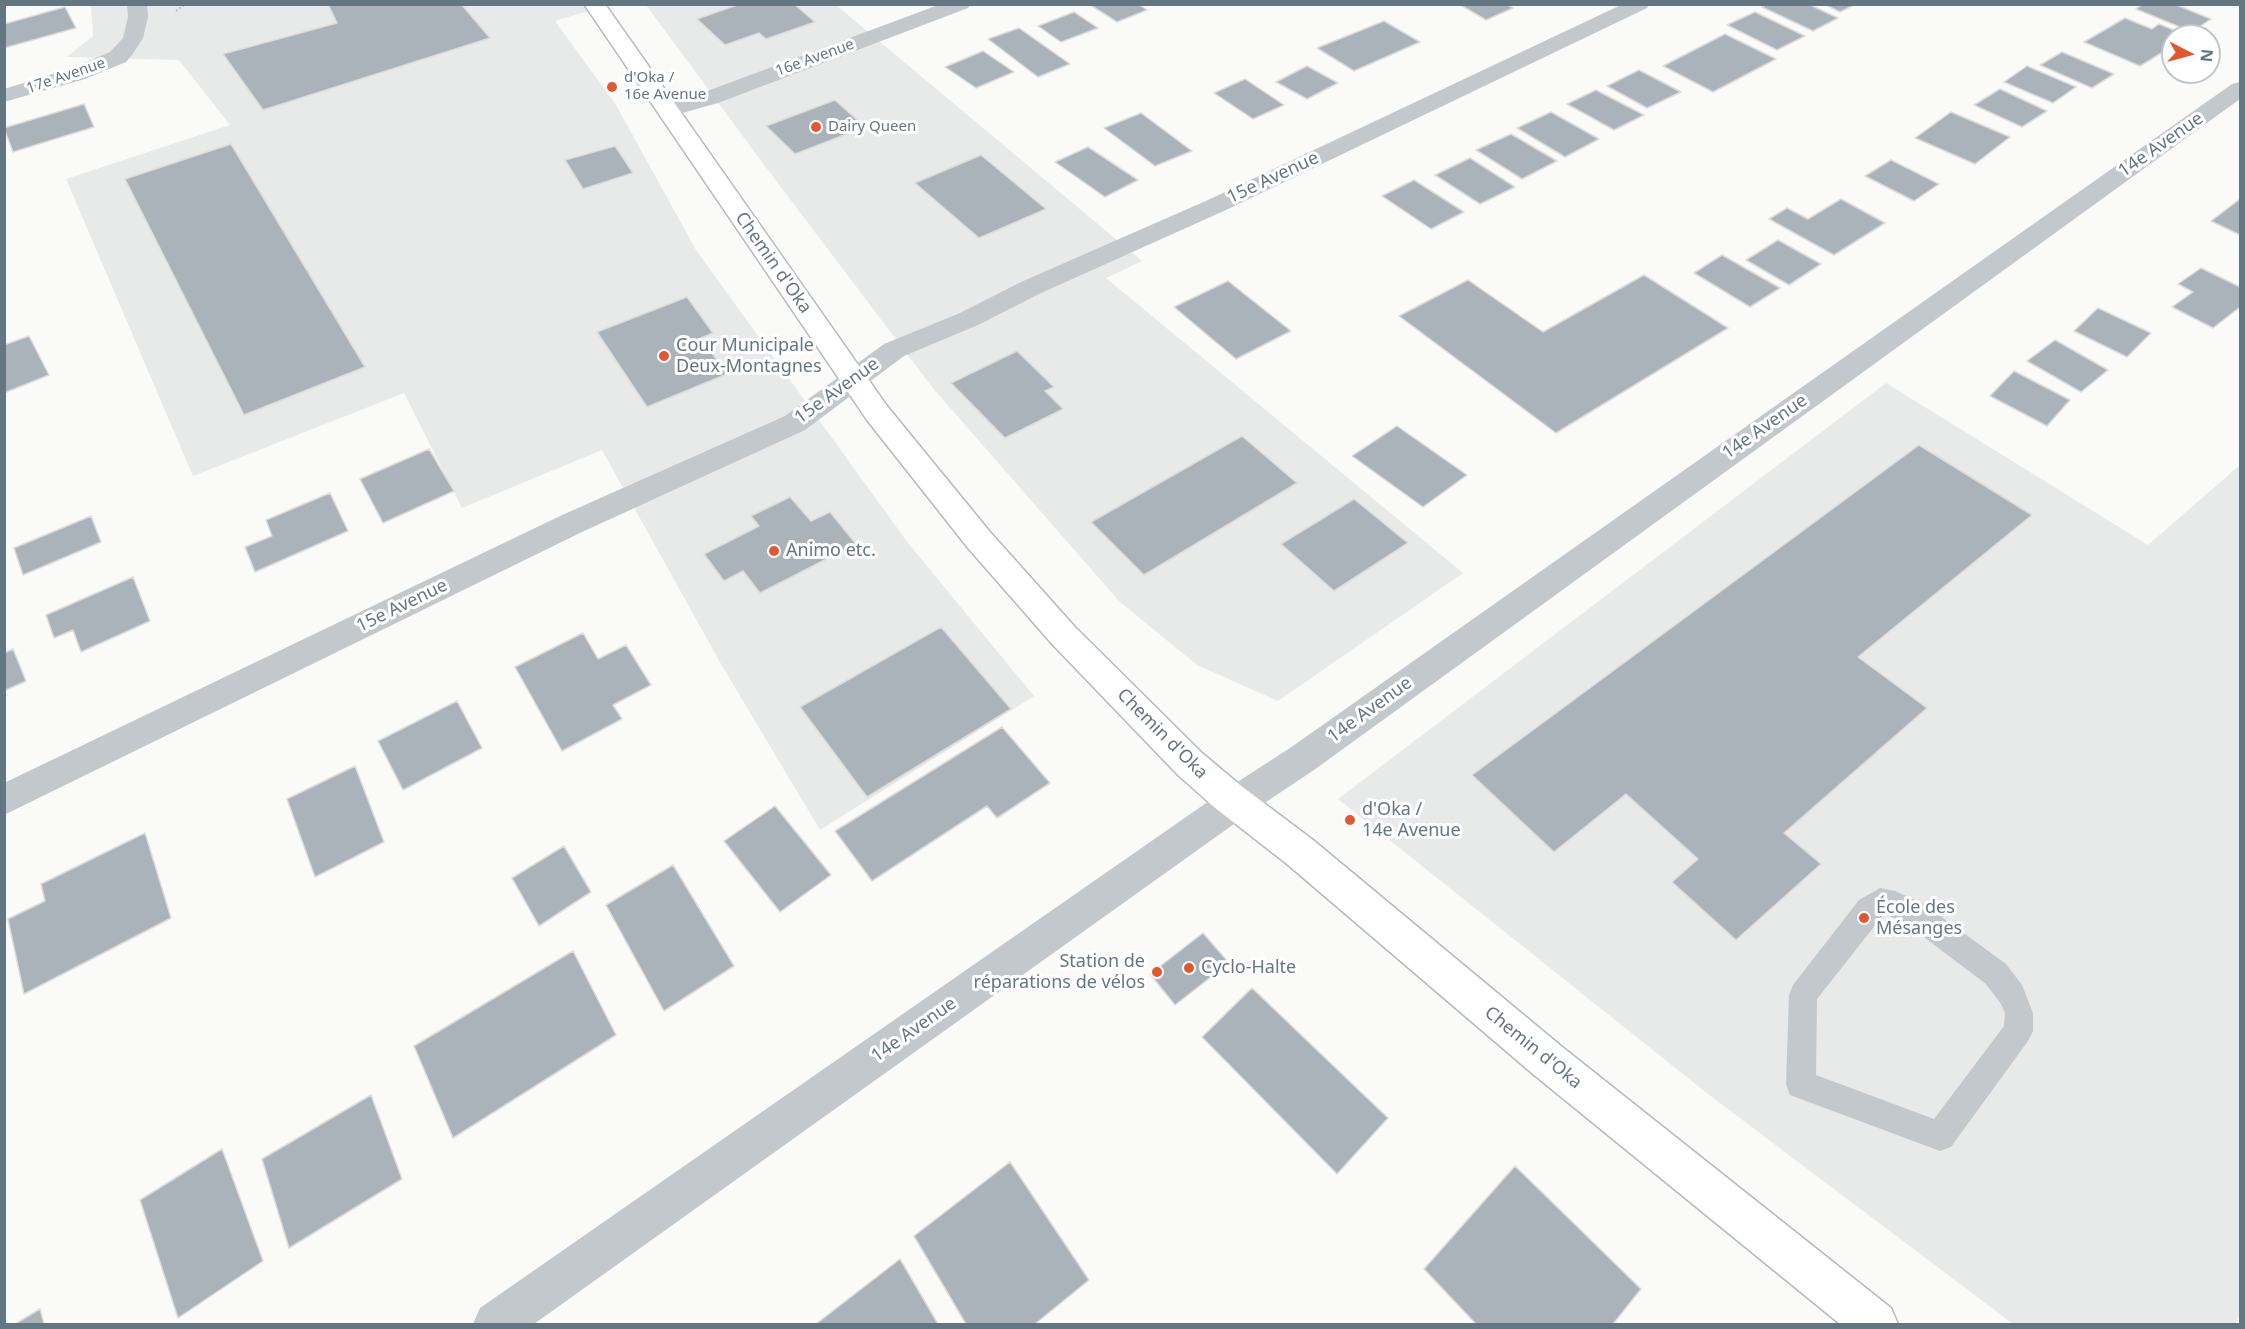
<!DOCTYPE html>
<html>
<head>
<meta charset="utf-8">
<style>
	body { margin:0 }
	#map { position:relative; width:2245px; height:1329px; overflow:hidden; background:#fafaf8; font-family:"Noto Sans",sans-serif }
	canvas { display:block }
	.frame { position:absolute; inset:0; border:6px solid #657683; pointer-events:none }
	.north { position:absolute; left:2161px; top:24px; width:60px; height:60px; box-sizing:border-box; background:#fff; border:2px solid #c1c8cd; border-radius:50%; rotate:96deg; font-size:16px; font-weight:700; line-height:24px; text-align:center; color:#657683 }
	.north::after { content:''; display:block; margin:auto; width:21px; height:27px; background:#e4572e; clip-path:polygon(50% 0,100% 100%,50% 72%,0 100%) }
</style>
</head>
<body>
<div id="map">
<canvas width="2245" height="1329"></canvas>
<div class="frame"></div>
<div class="north">N</div>
</div>
<script>
const context = document.querySelector('canvas').getContext('2d');
context.lineJoin = 'round';
function fill(path, color) { context.fillStyle = color; context.fill(path, 'evenodd'); }
const shape = rows => new Path2D(rows.map(r => 'M' + r).join(''));
function strokePath(path, color, width, dash) { context.strokeStyle = color; context.lineWidth = width; context.lineCap = dash ? 'butt' : 'round'; context.setLineDash(dash || []); context.stroke(path); }
function write(font, color, halo, rows, align = 'center') {
  context.font = font + ' "Noto Sans",sans-serif'; context.lineWidth = 6; context.setLineDash([]); context.textBaseline = 'middle'; context.strokeStyle = halo; context.fillStyle = color; for (const [text, x, y, turn = 0] of rows) {
    context.save(); context.translate(x, y); context.rotate((+turn || 0) * Math.PI / 180); context.textAlign = isNaN(turn) ? turn : align; if (halo) context.strokeText(text, 0, 0); context.fillText(text, 0, 0); context.restore();
  }
}
fill(shape([
	[91,5,608,5,555,21,616,105,696,250,908,543,1034,696,820,830,721,664,602,450,462,508,404,393,193,476,66,179,230,125,179,60,67,57,93,36],
	[646,5,836,5,1142,261,1106,278,1463,573,1278,701,1197,665,1119,601,932,387,762,162],
	[1886,383,2148,545,2240,465,2240,1314,2235,1324,2013,1324,1708,1094,1338,799]
]), '#e8e9e9');
const building = shape([
	[328,4,461,4,490,38,263,110,223,54,337,23,328,4],
	[740,4,794,4,815,22,766,39,759,33,725,45,697,19,740,4],
	[1089,4,1138,4,1147,10,1117,22,1089,4],
	[1459,4,1506,4,1513,8,1486,20,1459,4],
	[1767,4,1808,4,1838,18,1813,31,1762,7,1767,4],
	[1824,4,1856,4,1840,12,1824,4],
	[2143,4,2174,4,2211,19,2192,32,2136,9,2143,4],
	[65,7,76,28,4,48,4,24,65,7],
	[1074,12,1098,28,1061,42,1038,26,1074,12],
	[1755,12,1805,36,1777,50,1727,25,1755,12],
	[2125,18,2152,29,2159,24,2188,36,2173,36,2173,46,2140,66,2084,42,2125,18],
	[1384,21,1420,42,1354,71,1317,48,1384,21],
	[1019,28,1070,64,1038,77,988,39,1019,28],
	[1725,34,1776,59,1713,92,1663,66,1725,34],
	[983,51,1014,72,976,88,945,67,983,51],
	[2062,52,2114,74,2092,88,2040,65,2062,52],
	[1307,66,1338,83,1307,99,1276,82,1307,66],
	[2027,66,2076,87,2053,103,2004,82,2027,66],
	[1639,70,1681,92,1647,108,1607,86,1639,70],
	[1245,79,1284,105,1253,119,1214,93,1245,79],
	[2000,89,2047,111,2022,127,1974,105,2000,89],
	[1596,90,1644,115,1614,130,1567,104,1596,90],
	[835,100,865,127,795,154,766,126,835,100],
	[84,104,94,127,13,152,4,128,84,104],
	[1551,112,1599,139,1565,157,1517,128,1551,112],
	[1951,112,2010,137,1975,164,1915,138,1951,112],
	[1141,113,1192,151,1155,166,1104,128,1141,113],
	[1511,134,1557,161,1522,179,1476,150,1511,134],
	[231,144,365,367,244,415,125,179,231,144],
	[615,146,633,173,583,189,565,160,615,146],
	[1088,147,1138,180,1105,197,1055,162,1088,147],
	[981,155,1046,209,979,238,915,183,981,155],
	[1470,158,1515,187,1480,204,1435,175,1470,158],
	[1891,160,1939,184,1914,201,1865,176,1891,160],
	[1414,180,1464,212,1431,229,1382,196,1414,180],
	[1841,199,1885,223,1834,255,1769,219,1787,208,1808,219,1841,199],
	[2240,199,2240,235,2211,221,2240,199],
	[1778,240,1821,264,1789,285,1746,260,1778,240],
	[1722,255,1780,288,1750,307,1694,273,1722,255],
	[2201,268,2240,287,2240,307,2213,328,2172,307,2193,292,2178,284,2201,268],
	[1644,275,1728,328,1556,433,1399,316,1468,280,1543,332,1644,275],
	[1228,281,1291,331,1236,359,1174,307,1228,281],
	[687,297,713,333,701,338,727,374,647,407,597,332,687,297],
	[2098,308,2151,333,2127,357,2074,331,2098,308],
	[29,336,49,375,4,393,4,345,29,336],
	[2055,340,2108,370,2081,392,2027,361,2055,340],
	[1017,351,1054,387,1045,391,1063,409,1005,438,951,383,1017,351],
	[2014,371,2070,400,2047,426,1990,396,2014,371],
	[1397,426,1467,475,1423,507,1352,456,1397,426],
	[1242,436,1297,483,1144,575,1091,522,1242,436],
	[1919,445,2032,515,1858,657,1927,708,1784,833,1821,864,1736,940,1672,882,1698,859,1626,794,1554,852,1472,775,1919,445],
	[429,449,454,491,383,523,360,479,429,449],
	[330,493,348,531,255,572,245,547,272,536,266,520,330,493],
	[790,497,811,521,830,512,856,544,760,593,743,571,724,581,704,554,759,526,751,516,790,497],
	[1354,499,1408,543,1334,591,1281,544,1354,499],
	[91,516,101,542,23,575,14,548,91,516],
	[133,577,150,621,81,652,73,630,54,638,46,615,133,577],
	[941,627,1011,709,867,797,800,707,941,627],
	[583,633,598,659,626,645,651,685,613,705,622,719,562,751,515,667,583,633],
	[13,649,26,681,4,691,4,653,13,649],
	[457,701,482,748,403,790,378,741,457,701],
	[1002,727,1050,783,997,818,987,806,872,881,835,831,1002,727],
	[355,766,384,842,315,877,287,799,355,766],
	[775,806,831,875,780,912,724,841,775,806],
	[145,833,171,918,24,994,8,919,45,901,41,884,145,833],
	[564,846,591,892,539,926,512,878,564,846],
	[673,865,734,966,664,1011,606,905,673,865],
	[1203,933,1229,963,1175,1005,1150,974,1203,933],
	[573,951,616,1035,453,1138,414,1046,573,951],
	[1252,988,1388,1118,1337,1174,1202,1037,1252,988],
	[371,1095,402,1179,289,1248,262,1159,371,1095],
	[222,1149,263,1261,178,1318,140,1200,222,1149],
	[1010,1162,1089,1280,1035,1324,966,1324,914,1236,1010,1162],
	[1515,1166,1641,1289,1613,1324,1476,1324,1424,1269,1515,1166],
	[900,1259,938,1324,816,1324,900,1259],
	[40,1309,44,1324,15,1324,40,1309]
]);
fill(building, '#aab3b9');
strokePath(building, '#dcdcda', 1.5);
const secondary = shape([
	[584,4,605,4,887,406,990,532,1075,627,1202,753,1240,785,1313,840,1561,1046,1891,1308,1898,1324,1840,1324,1533,1074,1287,864,1214,807,1178,775,1053,645,968,548,867,420,584,4]
]);
strokePath(secondary, '#b3babf', 3);
strokePath(shape([
	[176,11,185,4]
]), '#bbbfc2', 2, [2, 2]);
fill(shape([
	[1880,888,1895,891,1924,904,2006,964,2022,985,2033,1013,2033,1031,2028,1041,1951,1147,1940,1151,1790,1095,1786,1084,1789,995,1793,985,1859,900,1880,888],
	[1884,914,1904,922,1986,984,2001,1004,2005,1013,2004,1026,1934,1119,1816,1075,1817,999,1884,914]
]), '#c3c8cc');
fill(shape([
	[127,4,147,4,148,17,143,38,132,55,126,62,85,79,4,102,4,89,69,69,110,52,123,38,128,17,127,4],
	[941,4,971,4,968,8,718,103,668,117,660,115,657,110,660,105,702,93,941,4],
	[1623,4,1650,4,1647,8,1226,210,1039,294,978,325,904,356,805,430,582,532,4,815,4,783,560,516,785,416,884,344,960,313,1021,282,1208,200,1623,4],
	[2240,82,2240,99,1314,770,1248,814,534,1324,473,1324,480,1308,1222,792,1290,748,2232,84,2240,82]
]), '#c3c8cc');
fill(secondary, '#fff');
for (const [x, y, r, color] of [
	[612,87,6,"#e4572e"],
	[816,127,6,"#e4572e"],
	[664,356,6,"#e4572e"],
	[774,551,6,"#e4572e"],
	[1350,820,6,"#e4572e"],
	[1864,918,6,"#e4572e"],
	[1189,968,6,"#e4572e"],
	[1157,972,6,"#e4572e"]
]) { const dot = new Path2D(); dot.arc(x, y, r, 0, 2 * Math.PI); context.fillStyle = color; context.fill(dot); strokePath(dot, '#fff', 2); }
write('15px', '#657683', '#fff', [
	["16e Avenue",815,58,-20],
	["17e Avenue",66,76,-19]
]);
write('15px', '#657683', '#fff', [
	["d'Oka /",624,78],
	["16e Avenue",624,95],
	["Dairy Queen",828,127]
], 'left');
write('18px', '#657683', '#fff', [
	["14e Avenue",2161,145,-35],
	["15e Avenue",1273,178,-25],
	["Chemin d'Oka",773,263,55],
	["15e Avenue",837,391,-36],
	["14e Avenue",1765,427,-35],
	["15e Avenue",402,606,-26],
	["14e Avenue",1370,710,-36],
	["Chemin d'Oka",1162,734,45],
	["14e Avenue",914,1030,-35],
	["Chemin d'Oka",1533,1048,39]
]);
write('18px', '#657683', '#fff', [
	["Cour Municipale",676,346],
	["Deux-Montagnes",676,367],
	["Animo etc.",786,551],
	["d'Oka /",1362,810],
	["14e Avenue",1362,831],
	["École des",1876,908],
	["Mésanges",1876,929],
	["Station de",1145,962,"right"],
	["réparations de vélos",1145,983,"right"],
	["Cyclo-Halte",1201,968]
], 'left');
</script>
</body>
</html>
